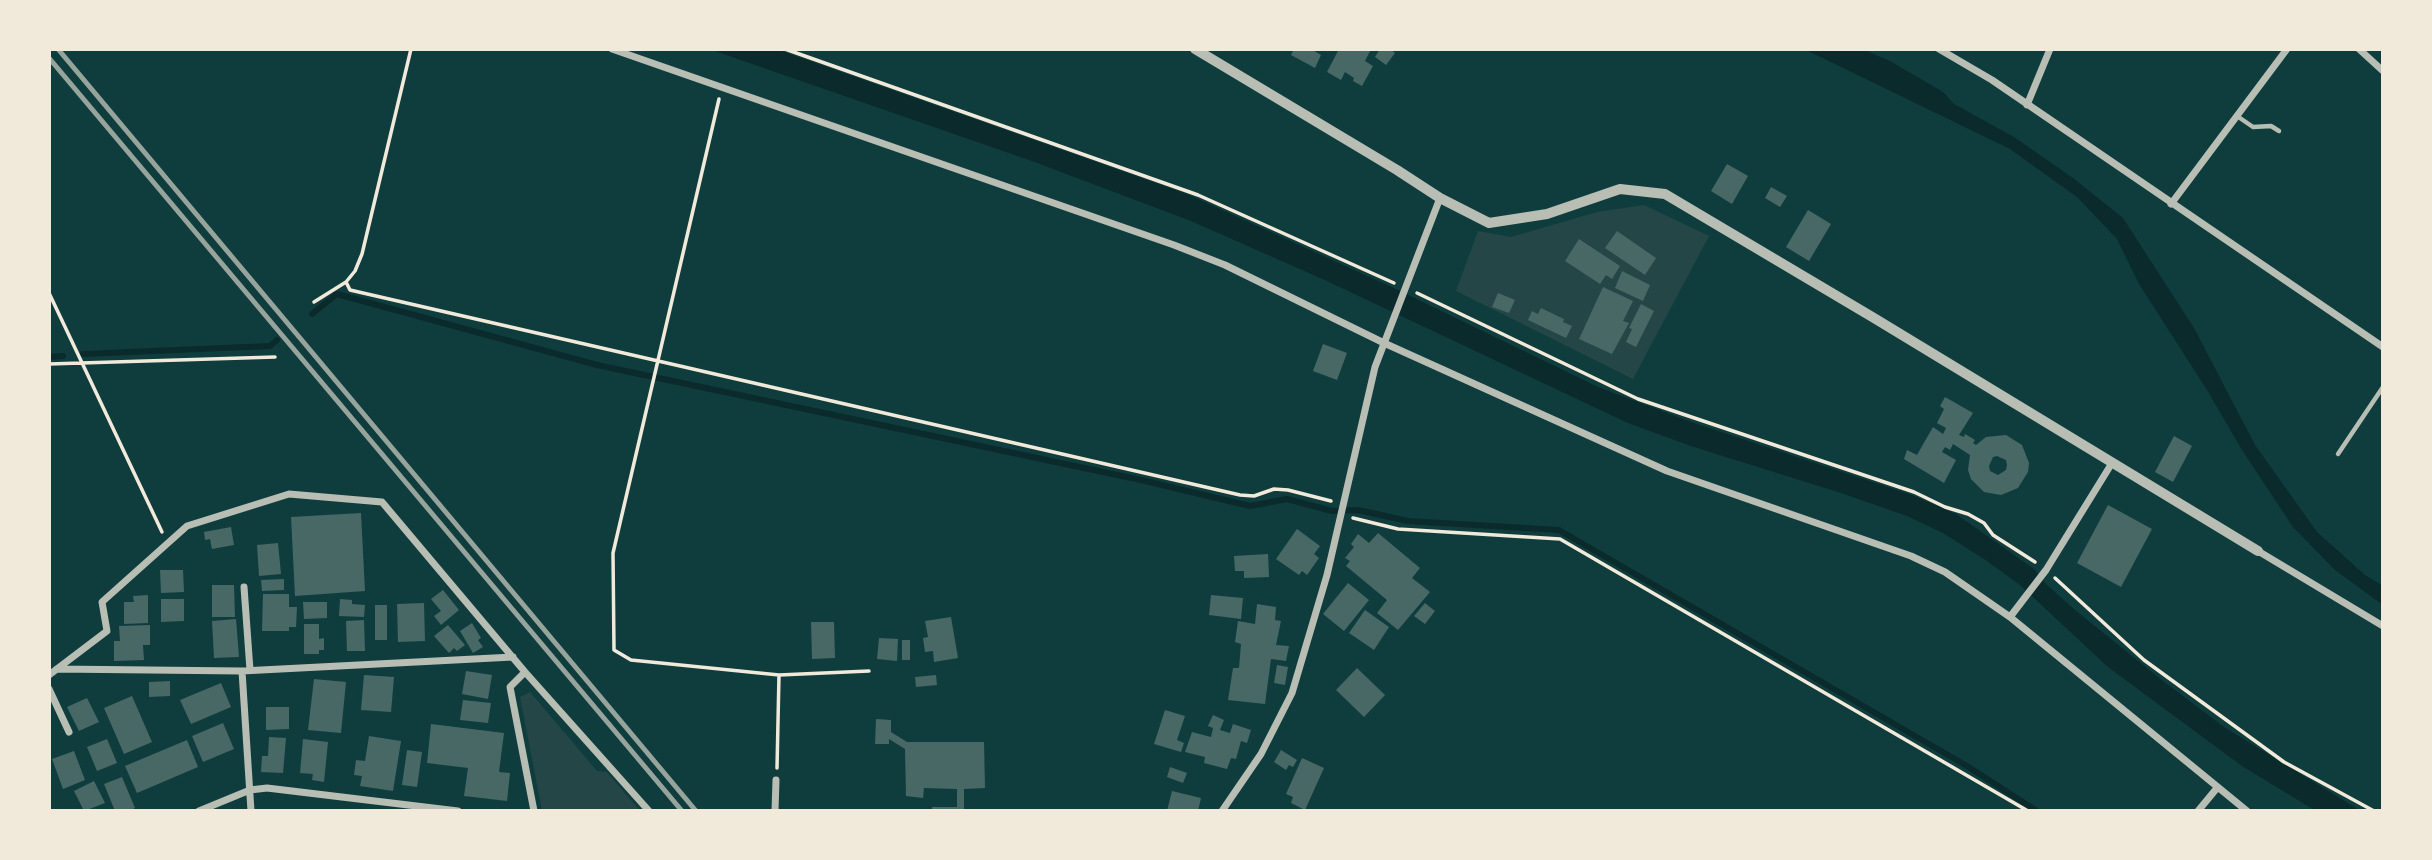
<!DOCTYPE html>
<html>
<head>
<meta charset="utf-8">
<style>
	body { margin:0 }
	#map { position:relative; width:2432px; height:860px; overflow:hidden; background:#0f3d3e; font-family:Manrope,sans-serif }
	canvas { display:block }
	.frame { position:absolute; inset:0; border:51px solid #f1e9da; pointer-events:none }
</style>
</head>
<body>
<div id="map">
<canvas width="2432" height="860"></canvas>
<div class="frame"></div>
</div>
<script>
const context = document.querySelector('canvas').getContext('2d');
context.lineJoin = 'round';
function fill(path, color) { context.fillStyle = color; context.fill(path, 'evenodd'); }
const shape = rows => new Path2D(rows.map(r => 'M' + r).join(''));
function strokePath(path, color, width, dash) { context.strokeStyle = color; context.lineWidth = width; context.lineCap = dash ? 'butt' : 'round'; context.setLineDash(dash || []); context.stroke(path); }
fill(shape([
	[1644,205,1709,236,1633,379,1456,291,1478,231,1511,237,1597,212],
	[530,692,597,771,607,772,640,811,542,811,520,697]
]), '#244646');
fill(shape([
	[709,49,776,49,1187,194,1396,289,1598,387,1694,423,1912,495,1956,514,2034,569,2046,584,2075,610,2163,681,2224,727,2361,811,2316,811,2242,766,2108,667,2020,585,1987,561,1943,533,1907,516,1841,493,1691,446,1628,423,1327,281,1191,221,1032,161],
	[1804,49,1862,49,1890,61,1943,92,1954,104,2014,137,2073,178,2123,218,2194,328,2255,445,2317,532,2365,575,2383,586,2383,605,2335,570,2293,527,2242,450,2207,390,2139,284,2117,239,2077,197,2010,149]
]), '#0a2a2b');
strokePath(shape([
	[312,314,337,294,597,365,1141,480,1250,506,1287,499,1332,511,1358,510,1408,521,1559,530,1967,766,2037,811],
	[83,354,270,346,277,340],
	[49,357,63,356]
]), '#0a2a2b', 6);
fill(shape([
	[1294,49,1311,49,1321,55,1315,68,1291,55],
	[1339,49,1371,49,1365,61,1373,66,1362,86,1353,81,1354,78,1345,72,1341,80,1327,72],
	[1380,49,1390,49,1395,53,1386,65,1375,57],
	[1727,164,1748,176,1732,204,1711,191],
	[1771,187,1787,196,1780,207,1765,198],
	[1808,210,1831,224,1809,261,1786,247],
	[1617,231,1656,258,1645,275,1605,248],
	[1579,239,1620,266,1612,279,1606,275,1600,284,1565,261],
	[1622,271,1650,285,1643,301,1615,288],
	[1603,287,1633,301,1623,321,1629,323,1612,354,1579,339],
	[1498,293,1515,300,1509,313,1492,307],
	[1641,304,1654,311,1636,347,1626,342,1632,329,1629,328],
	[1541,308,1564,319,1563,322,1572,326,1566,338,1528,320,1532,311,1538,314],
	[1323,344,1347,353,1337,380,1313,371],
	[1945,397,1973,413,1959,435,1964,437,1965,434,1975,440,1973,443,1976,445,1986,437,2006,435,2022,445,2029,463,2028,472,2018,488,2001,495,1984,492,1971,479,1968,470,1970,455,1953,444,1950,450,1945,447,1942,452,1956,460,1944,483,1904,459,1907,450,1917,455,1933,427,1943,434,1946,428,1937,423,1944,409,1940,406],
	[1997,456,2006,460,2007,465,2006,470,1998,475,1990,471,1989,466,1993,457],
	[2174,436,2192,446,2173,482,2155,472],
	[2108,505,2152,529,2121,587,2077,563],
	[361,513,365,591,295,596,291,517],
	[231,527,234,545,212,549,210,539,205,540,204,532],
	[1297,529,1320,546,1314,554,1319,558,1307,575,1302,571,1299,575,1276,559],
	[1378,533,1420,568,1412,578,1430,592,1398,630,1377,613,1387,600,1346,566,1350,561,1345,558,1354,547,1351,544,1358,534,1369,543],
	[278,543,281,574,259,576,257,545],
	[1268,554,1269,577,1244,578,1244,571,1235,571,1234,556],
	[160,570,183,570,184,592,161,593],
	[284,579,284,590,262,591,261,580],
	[1348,583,1369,600,1344,631,1323,614],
	[212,585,234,585,235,617,212,617],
	[443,590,459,610,441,625,434,616,441,611,431,599],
	[263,594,289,594,289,607,297,607,296,627,289,627,289,631,262,631],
	[148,595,148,623,124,624,124,602,134,602,133,596],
	[1211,595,1243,598,1241,619,1209,615],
	[161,599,184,599,184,621,161,622],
	[340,599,352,600,352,604,365,605,364,617,339,616],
	[303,602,327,602,327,618,304,619],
	[424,603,425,641,398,642,397,604],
	[1425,603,1435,611,1425,624,1414,616],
	[1257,604,1276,607,1275,620,1281,621,1276,645,1289,646,1286,661,1271,659,1265,704,1228,700,1233,668,1239,668,1241,644,1235,642,1238,621,1255,624],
	[375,605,387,605,387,640,375,640],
	[1365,610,1389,627,1374,650,1349,633],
	[951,617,958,658,934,662,933,651,925,652,923,638,928,637,925,621],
	[236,619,239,657,214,658,212,621],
	[364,620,365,651,347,651,346,621],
	[811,622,834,622,835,658,812,659],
	[472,623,481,638,478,640,483,647,473,653,460,631],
	[304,624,319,624,319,639,324,638,324,650,319,650,319,654,304,654],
	[150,625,150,645,143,645,144,660,114,661,114,641,120,641,119,626],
	[448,625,465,645,457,651,454,648,449,653,434,636],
	[879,638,898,639,897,661,877,659],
	[902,640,910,640,910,660,902,660],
	[1277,665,1288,667,1285,685,1274,683],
	[1357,668,1385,695,1364,717,1336,690],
	[466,671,492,675,488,699,462,694],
	[364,675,394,677,391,712,361,710],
	[936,675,937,685,916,687,915,677],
	[314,679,346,682,341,733,308,730],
	[170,681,170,696,149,697,149,682],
	[221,683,231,707,191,724,180,700],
	[132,696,152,742,124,754,104,708],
	[87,698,99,722,79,731,67,707],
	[463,700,491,703,488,723,460,720],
	[266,707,289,707,289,729,266,730],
	[1165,710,1185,716,1177,740,1184,743,1181,752,1154,744],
	[1213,715,1224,720,1220,730,1230,733,1233,724,1251,730,1247,743,1241,741,1236,759,1231,758,1227,769,1204,763,1205,757,1185,752,1192,732,1211,737,1213,728,1208,726],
	[876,719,891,720,891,732,907,742,984,742,985,788,964,789,964,811,932,811,932,807,957,807,957,789,924,788,923,798,906,796,905,749,889,739,889,744,875,744],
	[223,723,234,749,203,762,192,736],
	[431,724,504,733,499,772,510,773,507,801,464,796,468,768,427,763],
	[369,736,401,741,393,791,360,786,362,776,354,775,356,760,365,761],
	[269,737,286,738,283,773,261,772,262,756,268,756],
	[107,739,117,763,97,771,87,747],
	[303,739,328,742,324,782,312,780,313,774,300,773],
	[187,740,198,767,137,793,125,766],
	[407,750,422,752,417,787,402,785],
	[1281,750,1297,760,1293,767,1289,765,1286,770,1274,762],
	[74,751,85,780,63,789,52,759],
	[1302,758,1324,768,1305,810,1291,803,1293,797,1286,794],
	[1170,767,1187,773,1183,783,1167,777],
	[122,777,135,808,129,811,115,811,104,784],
	[94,781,105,803,84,811,74,791],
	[1172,791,1201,798,1198,811,1167,811]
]), '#486865');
strokePath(shape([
	[411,49,362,254,355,271,346,282,350,290,1240,495,1254,496,1274,489,1288,490,1331,501],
	[785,49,1198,195,1394,283],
	[719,99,613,553,614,650,631,660,779,675,869,671],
	[49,293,162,532],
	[1417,293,1638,399,1914,492,1945,507,1968,514,1984,523,1993,535,2035,562],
	[314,302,346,282],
	[49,364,275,357],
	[1353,518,1398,529,1560,539,2028,811],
	[2055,578,2144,660,2284,762,2374,811],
	[777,768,779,675]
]), '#f1e9da', 3.5);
strokePath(shape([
	[2237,116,2253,127,2271,126,2279,131],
	[2338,454,2383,387]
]), '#b8beb3', 4.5);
strokePath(shape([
	[612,49,1174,245,1225,265,1384,343,1667,471,1911,556,1945,572,2010,617,2247,811],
	[1939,49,1992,80,2383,347],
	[2359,49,2383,71],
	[2027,105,2050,49],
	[2171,204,2287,49],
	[2258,551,2383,626],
	[244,587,250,670],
	[2010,617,2046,570,2112,463],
	[57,669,242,671,513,657],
	[242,671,251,811],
	[525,672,510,687,534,811],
	[49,675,107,631,102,602,187,526,289,494,382,502,525,672,649,811],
	[49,689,69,732],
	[199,811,250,790,267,788,458,811],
	[775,811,776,780],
	[1222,811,1261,754,1292,693,1327,575,1375,367,1440,198],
	[2198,811,2217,788]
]), '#b8beb3', 7);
strokePath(shape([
	[1195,49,1397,170,1440,198,1489,223,1547,214,1620,189,1665,194,1874,318,2258,551]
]), '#b8beb3', 10);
strokePath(shape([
	[58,49,696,811],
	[49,58,682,811]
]), '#97a49c', 5);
</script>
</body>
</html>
